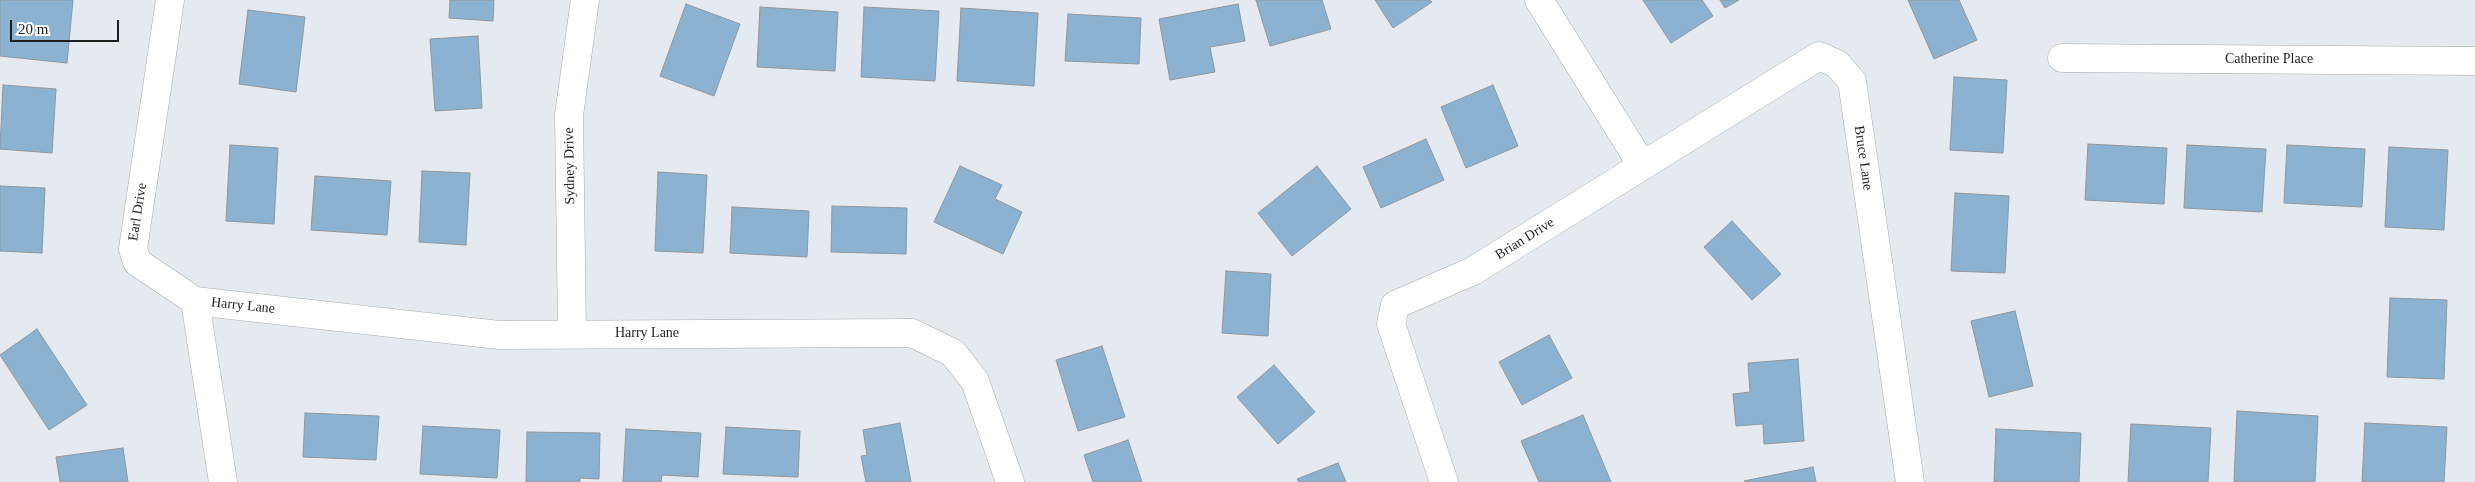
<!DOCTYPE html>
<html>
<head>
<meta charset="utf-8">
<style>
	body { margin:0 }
	#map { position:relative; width:2475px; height:482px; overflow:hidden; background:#e4eaef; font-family:"Times New Roman",serif }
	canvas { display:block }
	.scale { position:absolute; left:10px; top:20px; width:109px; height:22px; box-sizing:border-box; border:2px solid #1d2021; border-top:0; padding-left:6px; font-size:15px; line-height:18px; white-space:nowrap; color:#1d2021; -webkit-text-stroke:4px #fff; paint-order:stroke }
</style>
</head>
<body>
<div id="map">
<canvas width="2475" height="482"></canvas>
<div class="scale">20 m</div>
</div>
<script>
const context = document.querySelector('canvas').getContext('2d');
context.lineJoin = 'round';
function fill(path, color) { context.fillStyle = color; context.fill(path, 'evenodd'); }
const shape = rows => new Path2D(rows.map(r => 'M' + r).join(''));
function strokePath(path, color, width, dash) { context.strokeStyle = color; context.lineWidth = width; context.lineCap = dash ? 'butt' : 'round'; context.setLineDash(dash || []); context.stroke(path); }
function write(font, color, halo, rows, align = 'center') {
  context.font = font + ' "Times New Roman",serif'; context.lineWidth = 4; context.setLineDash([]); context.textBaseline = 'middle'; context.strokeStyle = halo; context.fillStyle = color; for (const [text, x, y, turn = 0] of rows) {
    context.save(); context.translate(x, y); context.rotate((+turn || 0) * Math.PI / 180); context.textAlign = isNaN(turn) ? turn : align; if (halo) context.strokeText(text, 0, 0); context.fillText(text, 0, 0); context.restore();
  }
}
const building = shape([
	[0,0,73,0,67,63,0,56,0,0],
	[450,0,494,0,493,21,449,18,450,0],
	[1256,0,1322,0,1331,29,1270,46,1256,0],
	[1375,0,1430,0,1432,2,1393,28,1375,0],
	[1643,0,1702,0,1713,16,1671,43,1643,0],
	[1720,0,1739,0,1725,8,1720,0],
	[1908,0,1959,0,1977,40,1934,59,1908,0],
	[686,4,740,24,714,96,660,76,686,4],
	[1238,4,1245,41,1210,47,1215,72,1170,80,1159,19,1238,4],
	[760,7,838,12,835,71,757,67,760,7],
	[864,7,939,11,935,81,861,77,864,7],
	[961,8,1038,13,1034,86,957,81,961,8],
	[248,10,305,17,296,92,239,84,248,10],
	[1068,14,1141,18,1139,64,1065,61,1068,14],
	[478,36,482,108,435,111,430,39,478,36],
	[1954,77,2007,80,2003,153,1950,150,1954,77],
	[3,85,56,89,52,153,0,149,3,85],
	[1493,85,1518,146,1466,168,1441,107,1493,85],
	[1426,139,1444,180,1381,208,1363,167,1426,139],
	[2088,144,2167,148,2164,204,2085,200,2088,144],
	[230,145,278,148,274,224,226,221,230,145],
	[2187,145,2266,149,2262,212,2184,208,2187,145],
	[2287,145,2365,149,2362,207,2284,203,2287,145],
	[2389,147,2448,150,2444,230,2385,227,2389,147],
	[960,166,1002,185,995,199,1022,212,1003,254,934,222,960,166],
	[1317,166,1351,209,1292,256,1258,213,1317,166],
	[422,171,470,173,466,245,419,242,422,171],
	[658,172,707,175,703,253,655,251,658,172],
	[315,176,391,181,387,235,311,230,315,176],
	[0,186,45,188,42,253,0,251,0,186],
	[1955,193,2009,196,2005,273,1951,271,1955,193],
	[832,206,907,208,906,254,831,252,832,206],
	[732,207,809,211,807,257,730,253,732,207],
	[1732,221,1781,274,1752,300,1704,247,1732,221],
	[1226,271,1271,274,1268,336,1222,333,1226,271],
	[2390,298,2447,300,2444,379,2387,377,2390,298],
	[2015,311,2033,386,1989,397,1971,321,2015,311],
	[37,329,87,405,49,430,0,355,37,329],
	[1549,335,1572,378,1522,405,1499,362,1549,335],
	[1102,346,1125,417,1078,431,1056,360,1102,346],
	[1798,359,1804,441,1764,444,1763,424,1736,426,1733,394,1750,392,1748,363,1798,359],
	[1274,365,1315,412,1278,444,1237,397,1274,365],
	[2237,411,2318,416,2315,482,2234,482,2237,411],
	[305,413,379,416,376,460,303,457,305,413],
	[1583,415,1611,482,1539,482,1521,441,1583,415],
	[900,423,911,482,866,482,861,456,867,455,863,430,900,423],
	[2365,423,2447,427,2444,482,2362,482,2365,423],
	[2131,424,2211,428,2208,482,2128,482,2131,424],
	[423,426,500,430,497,478,420,474,423,426],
	[726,427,800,431,798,477,723,474,726,427],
	[626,429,701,433,698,477,662,475,661,482,623,482,626,429],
	[1996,429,2081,433,2079,482,1994,482,1996,429],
	[527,432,600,433,599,479,580,478,580,482,526,482,527,432],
	[1128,440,1142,482,1093,482,1084,455,1128,440],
	[123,448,128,482,60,482,56,457,123,448],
	[1338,463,1346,482,1299,482,1297,479,1338,463],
	[1813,467,1816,482,1745,482,1744,481,1813,467]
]);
fill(building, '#8bb3d1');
strokePath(building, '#90959a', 1);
const minor = shape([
	[170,0,133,249,137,262,195,301,223,482],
	[1539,0,1642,165],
	[2062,58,2475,61],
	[195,301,499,335,912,333,953,353,975,381,1010,482],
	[572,333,569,115,585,0],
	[1444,482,1391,324,1395,305,1473,271,1819,56,1837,64,1852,81,1910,482]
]);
strokePath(minor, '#a5abaf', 29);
strokePath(minor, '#fff', 28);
write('14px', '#1d2021', '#fff', [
	["Catherine Place",2269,59],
	["Bruce Lane",1863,158,82],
	["Sydney Drive",570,166,-91],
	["Earl Drive",138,212,-81],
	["Brian Drive",1525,239,-32],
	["Harry Lane",243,306,6],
	["Harry Lane",647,333]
]);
</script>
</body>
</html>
